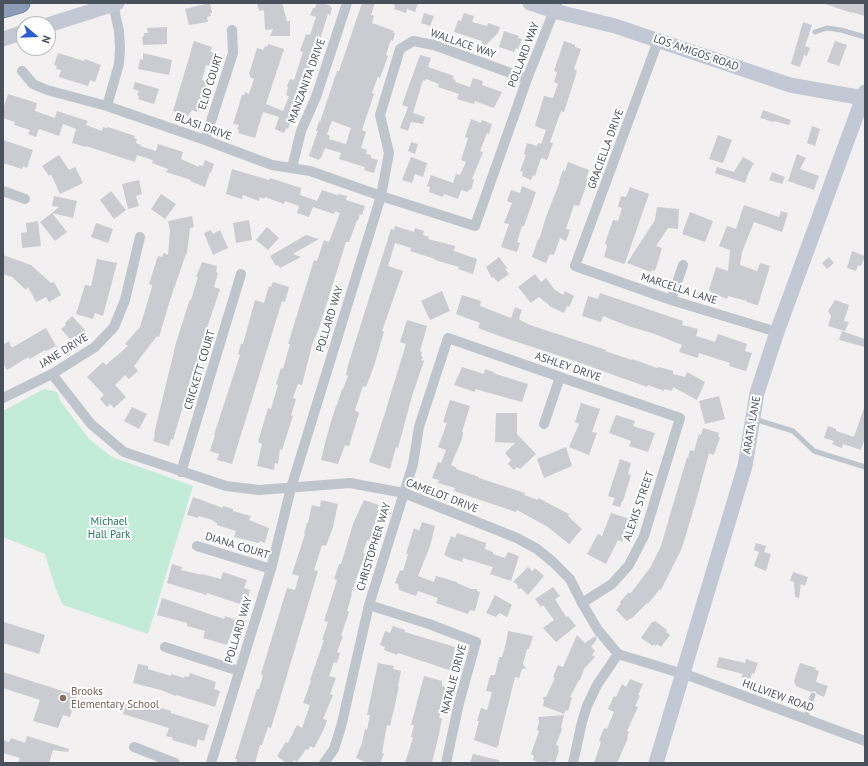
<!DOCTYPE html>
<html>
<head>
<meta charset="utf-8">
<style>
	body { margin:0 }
	#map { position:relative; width:868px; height:766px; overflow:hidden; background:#f2f0f0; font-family:"PT Sans",sans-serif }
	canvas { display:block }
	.frame { position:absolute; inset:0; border:4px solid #49515c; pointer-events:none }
	.north { position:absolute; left:16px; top:16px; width:40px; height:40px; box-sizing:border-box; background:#fff; border:1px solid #b6b9be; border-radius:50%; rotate:109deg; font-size:11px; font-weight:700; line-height:16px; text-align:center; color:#49515c }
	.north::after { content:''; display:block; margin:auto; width:14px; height:18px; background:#295ed3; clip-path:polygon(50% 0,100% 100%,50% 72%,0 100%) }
</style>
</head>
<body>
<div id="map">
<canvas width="868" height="766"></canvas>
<div class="frame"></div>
<div class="north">N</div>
</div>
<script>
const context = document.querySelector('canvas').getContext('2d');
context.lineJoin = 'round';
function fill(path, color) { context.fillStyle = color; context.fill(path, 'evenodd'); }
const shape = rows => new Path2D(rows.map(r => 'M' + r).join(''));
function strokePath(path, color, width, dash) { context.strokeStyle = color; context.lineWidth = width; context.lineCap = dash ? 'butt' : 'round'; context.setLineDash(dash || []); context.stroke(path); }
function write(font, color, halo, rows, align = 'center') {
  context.font = font + ' "PT Sans",sans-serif'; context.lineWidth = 4; context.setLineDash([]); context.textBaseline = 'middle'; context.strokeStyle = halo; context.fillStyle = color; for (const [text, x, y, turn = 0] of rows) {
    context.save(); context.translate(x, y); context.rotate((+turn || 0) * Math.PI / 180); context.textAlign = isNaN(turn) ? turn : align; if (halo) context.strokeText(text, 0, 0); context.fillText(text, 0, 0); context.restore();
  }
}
fill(shape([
	[44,389,57,392,61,402,89,439,112,457,193,486,148,634,63,605,56,590,45,554,3,537,3,411]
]), '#c3ecd8');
fill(shape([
	[210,3,212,13,210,13,211,16,207,17,208,22,189,25,185,9],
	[257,3,282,3,287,21,290,21,290,36,270,36,273,29,265,30,264,10,259,11],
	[317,3,323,3,331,6,330,7,332,8,330,15,328,14,320,40,316,39,311,54,314,55,288,129,286,128,284,133,275,129,279,117,263,112,255,138,238,133,239,130,237,129,239,125,233,124,242,95,244,95,245,92,249,94,254,79,250,77,250,75,249,74,257,48,263,50,265,46,267,47,268,44,284,49,266,104,283,111,289,96,286,95,288,87,287,86,290,79,294,80,303,52,300,51,306,34,310,35,316,17,310,15,313,8,315,8],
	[362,3,375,3,371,15,374,16,372,23,394,31,393,33,395,33,393,41,391,40,390,42,386,55,388,56,380,78,378,77,377,79,372,93,374,94,362,130,366,132,361,148,367,150,366,154,371,155,371,158,378,160,374,173,364,170,365,167,339,159,341,153,325,148,321,158,320,158,319,160,309,156,317,133,318,131,316,131,319,121,320,122,337,71,339,71],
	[332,121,351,128,346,144,329,139,330,136,327,134],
	[392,3,418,3,415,12,407,9,406,13,394,9,395,5,392,4],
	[825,3,865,3,865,16,852,12,852,13,825,4],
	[424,13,434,16,430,26,421,23],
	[464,13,474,16,472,22,487,26,488,23,500,27,498,33,480,51,482,41,454,32,458,20,461,21],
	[803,22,812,25,805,46,810,48,807,56,804,55,800,67,791,64],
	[167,27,167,44,143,45,142,37,144,36,144,33,148,33,147,28],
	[504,31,519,36,518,38,522,39,518,49,516,48,514,52,499,47],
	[194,41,212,47,210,52,215,53,213,57,215,58,212,67,206,65,202,80,207,82,197,112,192,110,188,116,173,111],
	[564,41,575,45,575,47,581,49,574,69,577,71,564,112,561,111,550,142,553,143,547,160,541,158,535,176,533,175,531,180,522,176,523,172,520,171,526,155,524,154,527,143,537,146,538,143,541,144,546,130,535,126,536,122,544,96,553,98,558,84,554,82,557,72,554,71],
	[835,41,847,45,839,66,827,62],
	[58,53,84,61,85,59,101,65,95,82,90,80,88,86,59,77,61,70,56,69,57,66,54,65],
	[143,53,172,60,169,75,138,69,140,59,143,60],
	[420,55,431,58,428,67,454,76,453,79,456,80,455,82,470,87,473,78,483,81,482,85,502,92,494,108,475,101,474,104,457,99,459,94,438,87,439,84,426,79,425,81,423,80,413,113,425,117,423,124,411,122,408,131,400,128,408,107,402,105],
	[135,82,159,89,154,104,138,99,139,96,137,95,139,91,133,89],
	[8,94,37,103,35,111,55,118,57,111,88,121,86,125,102,131,103,127,107,128,108,127,135,136,134,138,137,139,136,143,141,145,140,146,156,151,158,144,183,152,181,159,199,167,199,165,203,166,205,160,214,164,211,173,210,172,205,187,190,181,191,180,166,172,168,169,152,163,153,160,137,155,135,162,86,146,86,147,72,143,76,129,63,124,59,136,39,129,36,137,28,134,30,130,14,125,15,122,3,118,3,109],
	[763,110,791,120,789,125,774,121,773,122,760,118],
	[471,119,481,123,482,120,492,124,489,134,487,133,480,151,483,152,472,179,474,180,471,190,469,189,468,192,461,190,458,199,444,194,443,197,429,192,430,187,427,186,431,175,453,183,456,174,460,175,466,162,461,160,468,138,465,137],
	[812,126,820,129,815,146,807,143],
	[718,135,732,140,723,163,709,159],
	[3,140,33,150,27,168,23,166,22,169,3,163],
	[411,142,418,144,415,154,408,151],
	[797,154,806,158,800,169,819,176,814,190,788,181],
	[59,155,69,170,75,167,83,183,60,194,51,174,49,176,42,166],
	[411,157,427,163,423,177,415,174,412,183,402,180],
	[743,157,754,163,748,174,745,183,715,173,717,167,734,172],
	[568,162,589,170,586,179,588,180,579,206,574,205,566,229,570,230,566,241,560,238,554,255,550,254,546,263,532,257,538,239,539,240,546,217,560,181,559,181,563,170,565,171],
	[232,169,269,180,270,178,301,188,300,195,317,201,322,190,337,195,338,196,338,194,347,196,346,200,365,206,362,215,360,214,358,221,357,220,349,242,346,242,319,328,312,345,302,385,298,384,293,398,296,399,291,415,293,416,282,450,280,449,278,464,275,463,274,470,257,466,262,444,258,442,268,408,271,409,278,385,276,384,281,368,283,369,290,344,288,344,314,260,317,261,324,240,329,242,340,213,335,211,334,214,313,207,309,217,297,213,299,206,285,201,284,204,265,197,264,199,260,197,259,201,243,195,242,199,226,194],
	[772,172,785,177,782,184,769,180],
	[139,180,142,194,136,196,139,206,128,209,122,184],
	[522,186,536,192,524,226,522,226,517,242,520,243,517,252,501,247,509,224,504,223,512,203,507,201,511,190,520,193],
	[630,187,649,194,625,263,624,264,604,257,607,246,605,243,613,220,618,221,622,208,618,207,621,196,626,197],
	[111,191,126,210,114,219,100,200],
	[161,194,176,204,165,219,151,209],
	[54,196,77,201,73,218,52,213,59,207,52,206],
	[744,205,779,217,781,211,788,213,782,232,754,222,742,252,740,265,757,271,760,263,770,266,758,305,756,305,747,302,747,301,728,296,727,299,710,292,710,290,709,290,716,267,728,271,730,250,719,246,727,226,736,229],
	[657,207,679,209,678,229,668,228,656,246,662,248,655,271,652,270,651,272,627,263,655,220],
	[690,212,713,221,705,242,682,234],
	[52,213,67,232,55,241,40,222],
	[192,216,194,227,190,228,187,254,186,254,171,297,159,337,157,336,134,366,138,371,129,379,125,375,115,385,126,397,114,408,110,404,107,407,100,399,104,395,87,377,103,362,106,365,128,346,125,344,140,327,152,287,152,285,149,284,158,256,162,257,164,253,168,255,170,231,168,221],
	[249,220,252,240,236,243,233,223],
	[38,221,41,246,22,248,21,233,27,232,26,223],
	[96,223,113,229,108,243,91,237],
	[395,226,414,232,415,228,424,231,423,235,429,237,428,239,455,246,454,251,477,259,473,274,458,269,459,267,435,260,435,259,410,251,411,248,395,243,388,266,403,271,382,331,384,331,374,366,366,387,363,386,355,410,359,413,349,446,345,445,338,464,321,460,326,439,336,405,337,405,342,389,343,389,348,376,346,375,348,365,391,229,394,230],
	[267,227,279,238,268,250,256,240],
	[211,230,213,234,220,230,228,248,213,255,204,233],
	[306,235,319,239,293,254,301,257,280,268,278,265,276,266,270,256],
	[852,251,865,256,861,266,858,265,856,271,847,268],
	[3,255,31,265,51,283,54,282,61,295,49,302,46,297,36,302,28,287,26,290,12,277,3,274],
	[499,257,507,268,505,269,509,274,498,282,493,277,492,278,486,267],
	[829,257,834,263,827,269,822,263],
	[97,259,117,263,103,316,95,313,93,319,76,314,85,285,91,286],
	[202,262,217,266,216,272,218,273,214,287,220,289,202,343,187,400,185,399,173,440,171,439,169,446,153,441,155,435,154,434,176,343,190,299,191,300,198,277,196,277],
	[535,274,541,282,546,278,555,290,563,295,565,291,574,296,569,307,567,306,564,313,549,306,549,305,539,297,531,303,518,287],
	[273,282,289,287,285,302,282,301,232,464,217,460,219,454,210,451,215,435,214,435,240,355,238,354,241,344,243,344,255,300,264,303,269,286,271,287],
	[442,291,450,311,430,320,421,301],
	[600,293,683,321,682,325,698,329,696,336,715,342,718,334,747,344,745,351,752,353,746,371,729,366,730,363,699,353,698,358,679,352,682,345,655,334,628,326,603,316,601,322,582,316,588,296,598,299],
	[462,295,481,301,480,306,511,318,515,307,522,310,519,318,520,320,530,325,606,350,605,351,632,360,632,359,657,368,659,367,673,371,673,374,685,377,687,372,705,382,697,400,673,387,672,391,664,389,664,391,648,385,647,387,578,362,502,337,478,328,480,323,456,314],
	[835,300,849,305,844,321,849,322,845,331,828,326,831,316,828,311],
	[72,316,86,331,77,338,75,336,70,339,61,329,66,325,65,323],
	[407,320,427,326,420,351,422,352,421,356,423,357,421,360,424,361,412,396,398,448,396,447,390,469,369,462,385,413,406,344,400,342],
	[46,328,56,346,46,351,45,350,30,359,28,357,7,370,3,363,3,345,9,341,11,347,13,347],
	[842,331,865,339,865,347,839,340],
	[462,367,484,374,485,369,494,372,493,373,528,384,522,402,475,389,475,392,454,385],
	[719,396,725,419,705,424,699,401],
	[450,400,470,406,462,432,463,433,462,439,451,465,457,468,456,469,479,477,479,478,525,493,524,495,538,500,538,498,569,514,568,516,582,529,569,544,548,527,517,510,516,512,454,491,455,488,438,483,439,480,432,478,438,462,441,463,446,450,438,447,447,423,443,422],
	[581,403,600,409,592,432,597,433,589,455,569,447,579,424,575,422],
	[132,407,147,414,139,429,124,421],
	[864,408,865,438,861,450,843,444,842,448,832,444,834,441,824,438,828,426,836,429,836,431,854,437],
	[496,413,517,413,517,434,536,454,520,469,517,467,514,470,508,464,511,460,505,453,515,443,495,442],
	[616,415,635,421,633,426,655,433,648,452,629,446,631,441,609,433],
	[703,428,719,433,718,437,720,437,715,452,713,455,709,453,696,501,682,548,661,590,660,589,648,604,647,603,631,619,631,618,627,621,616,610,619,606,621,603,620,602,629,592,630,594,650,568,661,546,687,457,688,458,690,450,694,451,699,434,701,435],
	[566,447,572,466,544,478,537,459],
	[620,459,631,463,628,474,631,475,628,485,623,501,622,501,620,507,612,505,615,498,608,496],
	[193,497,223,508,223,506,233,509,233,511,251,516,249,520,269,528,265,543,260,541,259,543,234,537,236,531,217,525,217,523,212,521,213,520,198,516,198,518,187,515],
	[321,500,338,504,333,527,326,546,322,545,314,570,318,571,282,692,271,728,268,727,262,745,260,745,255,763,236,763,237,759,235,759,257,689,259,689,263,675,261,674,287,588,295,590,299,576,292,574,305,534,304,533,307,523,308,523,312,505,320,507],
	[364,500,379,505,377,510,379,511,370,541,367,540,363,553,365,554,351,594,352,594,347,611,349,612,341,636,343,636,337,652,340,653,337,663,334,662,329,676,336,678,330,694,333,695,323,719,327,720,325,727,314,748,310,746,308,750,306,749,297,762,294,760,292,763,286,763,277,756,286,742,288,743,297,725,302,728,310,705,303,703,311,681,310,680,324,640,322,640,328,622,324,621,337,580,334,579,339,564,341,564,353,524],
	[611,513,630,519,622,542,618,540,606,564,587,554,598,534,602,536],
	[422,522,435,526,430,546,418,576,434,582,436,576,457,582,457,583,471,589,477,589,477,591,480,592,475,611,470,610,468,614,436,603,438,598,418,591,416,596,399,590,398,584,395,583,400,570,403,571,408,554,406,554,414,528,419,531],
	[457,533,486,543,485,549,493,552,493,554,505,558,508,552,519,556,511,581,490,574,493,567,463,558,462,562,453,559,444,555,451,536,455,538],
	[756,543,766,546,764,552,771,554,766,571,754,566,759,552,754,550],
	[172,564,182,567,181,570,202,575,202,574,221,579,223,572,247,580,244,588,250,590,246,606,207,593,207,595,167,583],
	[528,567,532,571,535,568,544,576,528,595,521,588,518,589,517,584,513,582],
	[793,572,808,577,805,586,801,584,799,598,795,597,794,582,790,581],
	[553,587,560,596,555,599,566,617,568,616,576,626,556,642,543,628,554,620,543,605,541,607,535,599],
	[495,595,512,605,507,617,499,613,496,617,486,613],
	[162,598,224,619,225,616,234,619,233,620,240,622,236,638,230,636,227,645,203,638,205,631,187,626,187,623,157,615],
	[655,621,667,630,666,632,670,635,661,647,657,644,656,646,653,644,653,646,641,638,652,622,654,622],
	[4,622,45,635,39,654,3,643,3,627],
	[393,626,405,630,405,632,455,647,454,652,458,653,452,671,398,653,397,655,384,650,385,647,380,645,385,631,390,633],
	[508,631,533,636,529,649,527,649,523,664,526,668,522,669,519,678,515,677,499,741,499,745,497,746,497,748,474,740,479,721,477,721,481,708,487,710,492,692,486,691,489,679,491,675,495,675,499,657,502,657,506,643],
	[577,635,585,643,595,636,597,639,591,647,595,651,592,655,595,657,584,669,580,680,579,680,570,697,572,698,568,711,566,710,564,714,543,706,544,701,543,697,546,697,555,678,553,677,558,665,563,667],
	[719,657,745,663,746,659,758,663,754,674,752,673,750,680,741,677,743,674,716,667],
	[378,663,394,666,393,669,401,671,398,686,399,687,390,726,387,725,382,753,384,754,380,763,367,763,356,758,362,743,365,729,367,730,370,715,367,715],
	[800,663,816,668,815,670,819,671,816,682,828,686,824,697,817,694,815,691,811,692,796,686,794,681],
	[138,664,148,666,148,669,171,676,171,674,184,678,185,676,189,677,190,673,216,682,214,689,220,691,215,707,199,702,176,695,176,696,161,690,133,683],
	[3,672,69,693,70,689,78,691,70,717,63,715,58,728,33,721,40,700,3,688],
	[424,676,442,681,442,686,448,688,439,718,442,718,439,734,432,763,405,763,413,738,411,737,414,725,411,725],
	[630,679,643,684,638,695,640,696,635,706,638,707,627,731,629,732,627,737,628,738,617,763,594,763,601,742,599,741,604,728,607,729,614,712,608,709,614,696,616,697,622,684,626,687],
	[128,698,171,711,171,713,209,725,204,741,198,739,196,747,172,740,173,738,166,736,169,728,123,714],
	[564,715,561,728,562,729,556,745,559,746,558,750,559,751,555,762,549,761,548,763,541,763,533,760,534,756,531,754,539,731,537,730,539,722,538,717],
	[27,736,69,749,68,752,53,750,49,763,18,763,20,758,3,753,3,740,9,742,11,738,25,743],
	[473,754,499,760,499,763,470,763]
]), '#caccd2');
const highway = shape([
	[3,8,20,3]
]);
strokePath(highway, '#7788a6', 21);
strokePath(shape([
	[815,32,827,28,841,30,865,37],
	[754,419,793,431,814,451,865,467],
	[805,718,813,695]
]), '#bfc5cd', 5);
strokePath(shape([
	[658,41,575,266,671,300,777,332],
	[22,71,33,84,47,90,107,106,205,140,272,165,310,171,381,196,475,226,527,79,557,3],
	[107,106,119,64,120,48,119,31,113,4],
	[205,140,233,53,232,30],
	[292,168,301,131,316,97,347,3],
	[3,191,25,199],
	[671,300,683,265],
	[52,374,91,424,124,452,226,486,259,490,350,483,404,493,517,538,537,549,553,562,570,579,582,603,598,630,618,654,693,677,865,741],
	[3,398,52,374,95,347,114,327,125,300,140,237],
	[544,424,560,377],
	[181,472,241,274],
	[197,546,271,569],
	[369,605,429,624,476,642,459,703,446,763],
	[165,647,239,671],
	[134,747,175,763],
	[211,763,271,569,291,488,381,196,389,153,380,115,400,49,413,41,434,45,527,79],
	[324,763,334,749,341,727,369,605,413,464,419,427,448,338,560,377,680,418,644,536,629,565,612,584,582,603],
	[573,763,582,722,587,706,597,685,618,654]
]), '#bfc5cd', 10);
strokePath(shape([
	[530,3,554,11,615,26,790,85,863,98],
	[48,25,117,3],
	[3,39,24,32],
	[656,763,745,466,757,393,777,332,865,92]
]), '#c2c9d5', 15);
strokePath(highway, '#8c9dba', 19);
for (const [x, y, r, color] of [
	[63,698,4,"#8d6e63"]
]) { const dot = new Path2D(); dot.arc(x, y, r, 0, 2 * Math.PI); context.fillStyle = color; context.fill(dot); strokePath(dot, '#fff', 1.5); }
write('11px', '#49515c', '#fff', [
	["WALLACE WAY",463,44,19],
	["LOS AMIGOS ROAD",696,53,19],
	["POLLARD WAY",524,55,-69],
	["MANZANITA DRIVE",307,81,-70],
	["ELIO COURT",211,82,-72],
	["BLASI DRIVE",203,127,20],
	["GRACIELLA DRIVE",606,149,-70],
	["MARCELLA LANE",679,289,18],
	["POLLARD WAY",330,319,-73],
	["JANE DRIVE",64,351,-32],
	["ASHLEY DRIVE",568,367,19],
	["CRICKETT COURT",200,370,-73],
	["ARATA LANE",752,425,-80],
	["CAMELOT DRIVE",442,496,21],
	["ALEXIS STREET",639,506,-71],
	["DIANA COURT",237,546,17],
	["CHRISTOPHER WAY",374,547,-73],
	["POLLARD WAY",239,630,-73],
	["NATALIE DRIVE",454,679,-75],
	["HILLVIEW ROAD",778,696,20]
]);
write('11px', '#207857', '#fff', [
	["Michael",109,522],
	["Hall Park",109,535]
]);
write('11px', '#785e54', '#fff', [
	["Brooks",71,692],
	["Elementary School",71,705]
], 'left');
</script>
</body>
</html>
